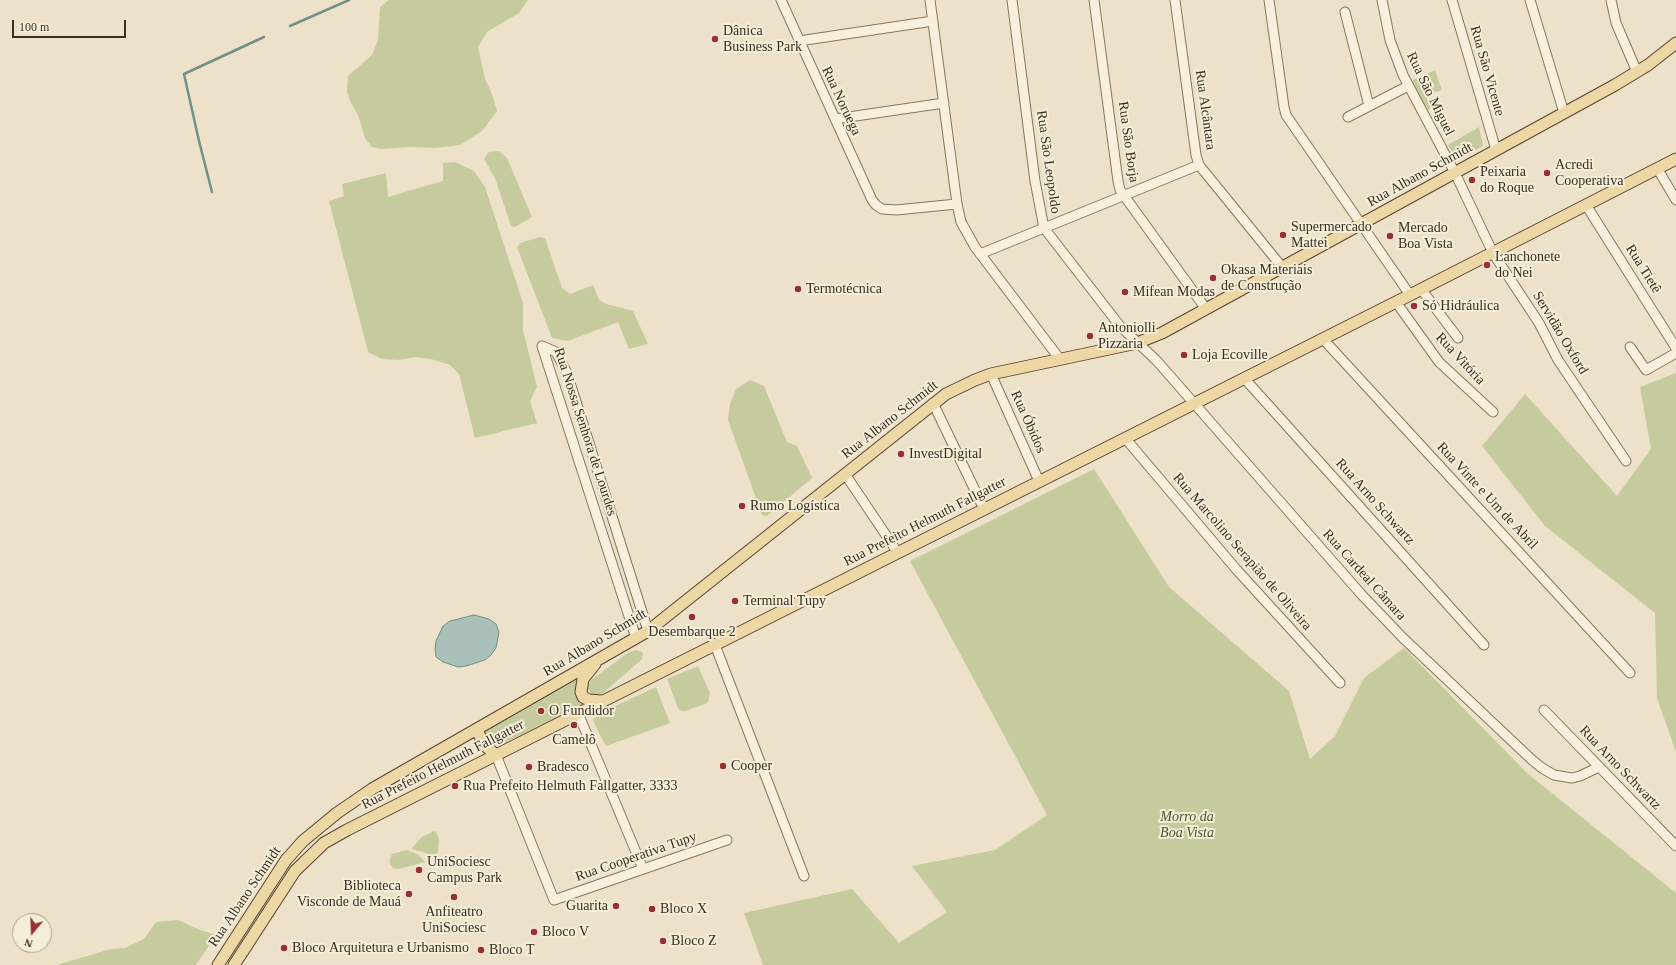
<!DOCTYPE html>
<html>
<head>
<meta charset="utf-8">
<style>
	body { margin:0 }
	#map { position:relative; width:1676px; height:965px; overflow:hidden; background:#ede2c9; font-family:Georgia,serif }
	canvas { display:block }
	.north { position:absolute; left:12px; top:913px; width:40px; height:40px; box-sizing:border-box; background:#f4edd8; border:1px solid #aaa08f; border-radius:50%; rotate:199deg; font-size:11px; font-weight:700; line-height:16px; text-align:center; color:#3a2d21 }
	.north::after { content:''; display:block; margin:auto; width:14px; height:18px; background:#953131; clip-path:polygon(50% 0,100% 100%,50% 72%,0 100%) }
	.scale { position:absolute; left:12px; top:20px; width:114px; height:18px; box-sizing:border-box; border:2px solid #3a2d21; border-top:0; padding-left:5px; font-size:12px; line-height:14px; white-space:nowrap; color:#3a2d21; -webkit-text-stroke:3px #f4edd8; paint-order:stroke }
</style>
</head>
<body>
<div id="map">
<canvas width="1676" height="965"></canvas>
<div class="north">N</div>
<div class="scale">100 m</div>
</div>
<script>
const context = document.querySelector('canvas').getContext('2d');
context.lineJoin = 'round';
function fill(path, color) { context.fillStyle = color; context.fill(path, 'evenodd'); }
const shape = rows => new Path2D(rows.map(r => 'M' + r).join(''));
function strokePath(path, color, width, dash) { context.strokeStyle = color; context.lineWidth = width; context.lineCap = dash ? 'butt' : 'round'; context.setLineDash(dash || []); context.stroke(path); }
function write(font, color, halo, rows, align = 'center') {
  context.font = font + ' Georgia,serif'; context.lineWidth = 4; context.setLineDash([]); context.textBaseline = 'middle'; context.strokeStyle = halo; context.fillStyle = color; for (const [text, x, y, turn = 0] of rows) {
    context.save(); context.translate(x, y); context.rotate((+turn || 0) * Math.PI / 180); context.textAlign = isNaN(turn) ? turn : align; if (halo) context.strokeText(text, 0, 0); context.fillText(text, 0, 0); context.restore();
  }
}
fill(shape([
	[389,0,528,0,519,13,487,32,478,47,485,79,492,94,497,111,482,131,460,145,435,148,410,147,381,149,372,147,365,138,358,115,350,101,347,92,348,76,372,55,378,40,380,7],
	[1435,70,1442,90,1426,95,1431,108,1427,110,1413,83,1413,80],
	[1479,127,1483,146,1461,158,1455,157,1448,145],
	[499,151,507,158,532,217,515,227,511,226,495,178,484,159,489,152],
	[455,162,474,171,485,187,523,303,523,330,537,387,530,401,537,423,475,438,459,374,450,365,431,359,415,357,399,360,382,359,368,352,329,201,344,196,342,184,386,173,388,197,443,181,443,163],
	[540,237,545,238,562,288,570,294,593,285,599,300,606,304,633,311,648,344,629,349,618,322,568,341,552,338,517,247,520,243],
	[1676,373,1676,752,1657,698,1655,613,1545,526,1482,446,1525,394,1617,496,1651,449,1640,387],
	[750,380,764,386,787,442,797,446,812,478,767,516,762,515,728,420,730,404,736,389],
	[1094,469,1169,587,1289,691,1310,759,1335,736,1364,678,1404,648,1527,773,1676,893,1676,965,763,965,744,913,852,889,899,943,947,912,912,866,995,850,1047,815,910,561],
	[636,650,642,652,643,655,642,659,602,694,594,696,590,693,588,686,591,680,629,652],
	[698,666,710,693,709,699,707,703,686,711,681,711,678,708,667,679],
	[580,675,576,683,576,691,587,703,502,744,492,745,487,741,484,731],
	[656,687,670,723,606,746,596,727,593,720,594,718,598,714],
	[434,831,436,832,439,839,438,851,435,858,432,859,430,855,423,852,411,849,422,837],
	[407,850,419,855,425,862,399,869,393,868,390,864,390,859,392,854],
	[178,920,200,930,216,935,196,965,57,965,111,949,125,948,144,939,156,922]
]), '#c5cb9d');
const water = shape([
	[474,615,489,619,496,624,499,632,496,648,491,655,485,660,466,666,458,667,443,662,436,657,435,649,436,641,443,626,450,621,474,615]
]);
fill(water, '#aac1ba');
strokePath(water, '#709088', 1);
strokePath(shape([
	[290,26,349,0],
	[212,192,199,141,184,74,264,37]
]), '#709088', 2.5);
const minor = shape([
	[781,0,872,200,876,205,882,209,896,210,957,204],
	[930,0,957,204,961,222,975,247,1059,358],
	[1012,0,1035,181,1044,228,1120,326,1157,361,1361,594,1403,638,1531,759,1542,768,1554,775,1572,778,1580,776,1599,767],
	[1094,0,1118,181,1120,190,1206,309],
	[1175,0,1196,155,1199,165,1282,267],
	[1269,0,1284,107,1286,115,1410,295],
	[1382,0,1390,40,1403,75,1455,173,1493,253,1539,323,1558,360,1626,461],
	[1452,0,1496,150],
	[1530,0,1564,113],
	[1611,0,1616,23,1637,72],
	[1345,12,1369,106],
	[799,41,933,21],
	[1348,117,1408,86],
	[835,119,944,103],
	[1657,168,1676,200],
	[1586,205,1676,348],
	[980,254,1199,165],
	[1421,289,1458,338],
	[1396,302,1439,362,1493,412],
	[1323,339,1630,673],
	[542,346,556,352,567,373,648,631],
	[542,346,636,638],
	[1630,347,1646,370,1676,353],
	[991,374,1039,481],
	[1244,378,1484,645],
	[933,403,984,509],
	[1125,438,1236,569,1340,683],
	[845,474,898,553],
	[715,645,804,876],
	[1544,710,1676,846],
	[578,713,643,869],
	[496,755,554,900,727,840]
]);
const major = shape([
	[595,664,583,679,581,692,583,697,589,700,601,701],
	[477,729,483,744,496,755],
	[218,965,286,860,303,841,337,813,372,789,648,631,946,394,975,380,991,374,1137,343,1162,333,1615,85,1648,65,1676,43],
	[234,965,295,871,324,843,347,830,1410,295,1676,159]
]);
strokePath(minor, '#88755e', 11);
strokePath(major, '#574332', 13);
strokePath(minor, '#f8f0dc', 9);
strokePath(major, '#edd7a4', 11);
for (const [x, y, r, color] of [
	[715,39,4,"#953131"],
	[1547,173,4,"#953131"],
	[1472,180,4,"#953131"],
	[1283,235,4,"#953131"],
	[1390,236,4,"#953131"],
	[1487,265,4,"#953131"],
	[1213,278,4,"#953131"],
	[798,289,4,"#953131"],
	[1125,292,4,"#953131"],
	[1414,306,4,"#953131"],
	[1090,336,4,"#953131"],
	[1184,355,4,"#953131"],
	[901,454,4,"#953131"],
	[742,506,4,"#953131"],
	[735,601,4,"#953131"],
	[692,617,4,"#953131"],
	[541,711,4,"#953131"],
	[574,725,4,"#953131"],
	[723,766,4,"#953131"],
	[529,767,4,"#953131"],
	[455,786,4,"#953131"],
	[419,870,4,"#953131"],
	[409,894,4,"#953131"],
	[454,897,4,"#953131"],
	[616,906,4,"#953131"],
	[652,909,4,"#953131"],
	[534,932,4,"#953131"],
	[663,941,4,"#953131"],
	[284,948,4,"#953131"],
	[481,950,4,"#953131"]
]) { const dot = new Path2D(); dot.arc(x, y, r, 0, 2 * Math.PI); context.fillStyle = color; context.fill(dot); strokePath(dot, '#f4edd8', 1.5); }
write('14px', '#3a2d21', '#f4edd8', [
	["Dânica",723,31],
	["Business Park",723,47],
	["Acredi",1555,165],
	["Cooperativa",1555,181],
	["Peixaria",1480,172],
	["do Roque",1480,188],
	["Supermercado",1291,227],
	["Mattei",1291,243],
	["Mercado",1398,228],
	["Boa Vista",1398,244],
	["Lanchonete",1495,257],
	["do Nei",1495,273],
	["Okasa Materiais",1221,270],
	["de Construção",1221,286],
	["Termotécnica",806,289],
	["Mifean Modas",1133,292],
	["Só Hidráulica",1422,306],
	["Antoniolli",1098,328],
	["Pizzaria",1098,344],
	["Loja Ecoville",1192,355],
	["InvestDigital",909,454],
	["Rumo Logística",750,506],
	["Terminal Tupy",743,601],
	["Desembarque 2",692,632,"center"],
	["O Fundidor",549,711],
	["Camelô",574,740,"center"],
	["Cooper",731,766],
	["Bradesco",537,767],
	["Rua Prefeito Helmuth Fallgatter, 3333",463,786],
	["UniSociesc",427,862],
	["Campus Park",427,878],
	["Biblioteca",401,886,"right"],
	["Visconde de Mauá",401,902,"right"],
	["Guarita",608,906,"right"],
	["Bloco X",660,909],
	["Anfiteatro",454,912,"center"],
	["UniSociesc",454,928,"center"],
	["Bloco V",542,932],
	["Bloco Z",671,941],
	["Bloco Arquitetura e Urbanismo",292,948],
	["Bloco T",489,950]
], 'left');
write('14px', '#3a2d21', '#f4edd8', [
	["Rua São Vicente",1487,71,74],
	["Rua São Miguel",1430,94,64],
	["Rua Noruega",841,101,65],
	["Rua Alcântara",1205,110,82],
	["Rua São Borja",1128,142,82],
	["Rua São Leopoldo",1048,162,82],
	["Rua Albano Schmidt",1420,175,-29],
	["Rua Tietê",1643,269,58],
	["Servidão Oxford",1560,333,59],
	["Rua Vitória",1460,359,47],
	["Rua Albano Schmidt",890,420,-38],
	["Rua Óbidos",1028,422,66],
	["Rua Nossa Senhora de Lourdes",585,432,72],
	["Rua Vinte e Um de Abril",1487,496,47],
	["Rua Arno Schwartz",1375,502,48],
	["Rua Prefeito Helmuth Fallgatter",925,522,-27],
	["Rua Marcolino Serapião de Oliveira",1242,552,49],
	["Rua Cardeal Câmara",1364,575,48],
	["Rua Albano Schmidt",595,643,-31],
	["Rua Prefeito Helmuth Fallgatter",443,765,-27],
	["Rua Arno Schwartz",1620,768,46],
	["Rua Cooperativa Tupy",636,857,-19],
	["Rua Albano Schmidt",245,897,-56]
]);
write('italic 14px', '#4a5529', '#f4edd8', [
	["Morro da",1187,817],
	["Boa Vista",1187,833]
]);
</script>
</body>
</html>
